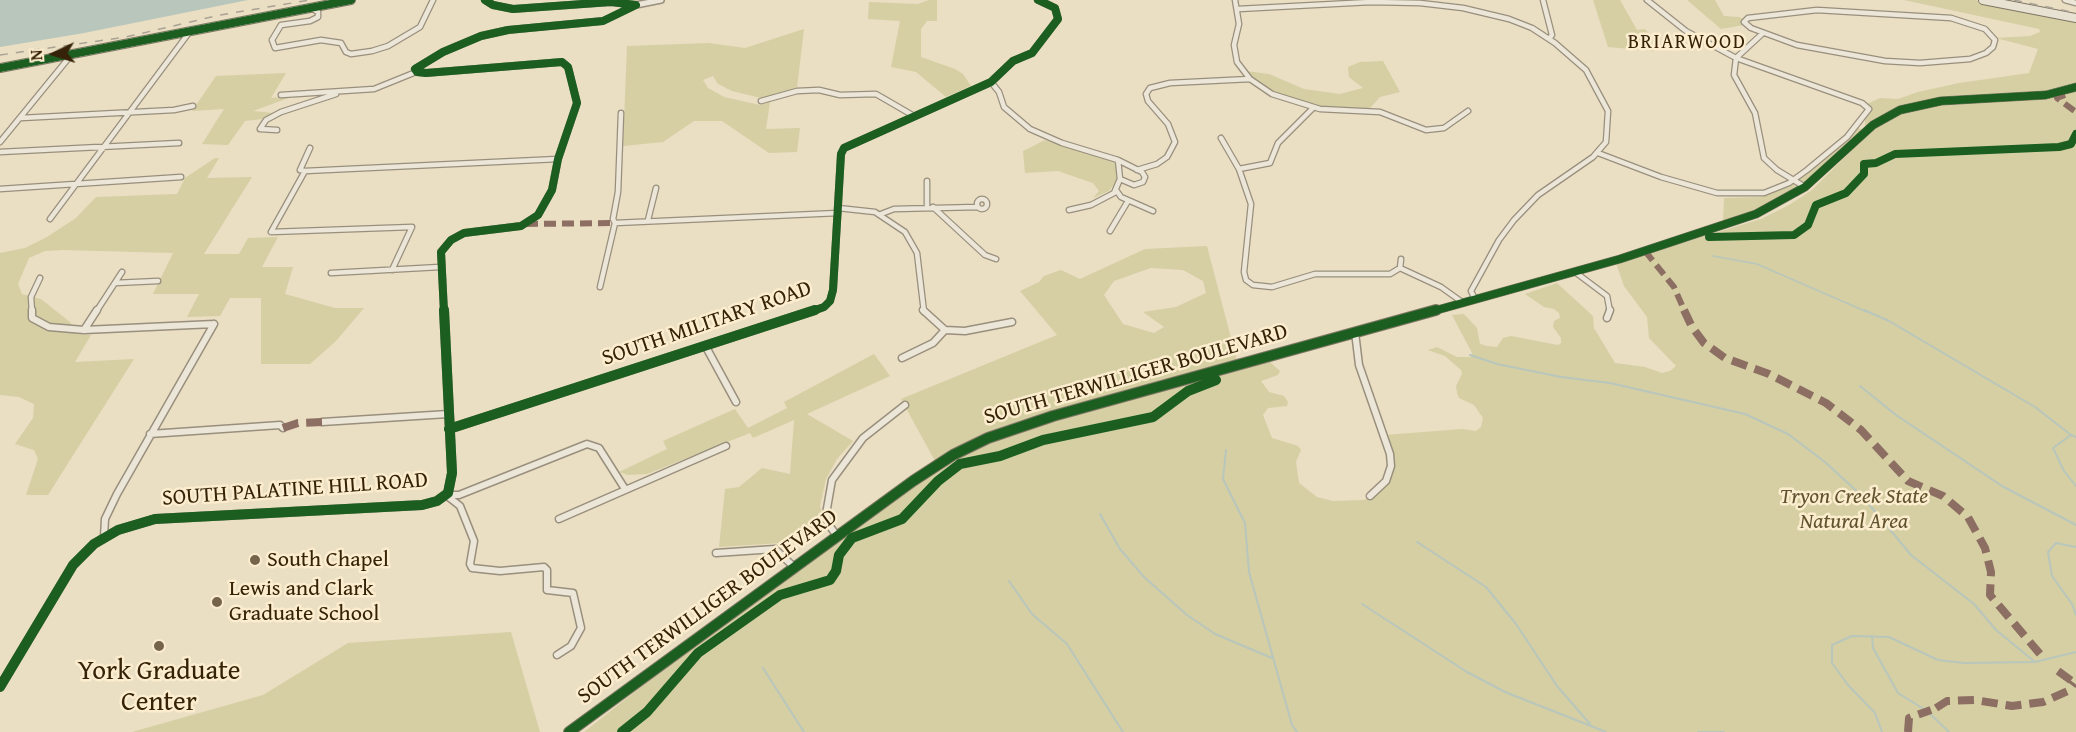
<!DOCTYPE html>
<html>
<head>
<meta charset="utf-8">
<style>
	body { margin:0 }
	#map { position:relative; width:2076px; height:732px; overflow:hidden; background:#eadec3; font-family:"Gentium Book Plus",serif }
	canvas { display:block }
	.north { position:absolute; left:24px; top:24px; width:60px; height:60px; -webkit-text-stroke:4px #fbedce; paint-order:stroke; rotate:266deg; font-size:16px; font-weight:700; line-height:24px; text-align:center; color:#362307 }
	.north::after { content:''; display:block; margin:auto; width:21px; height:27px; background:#362307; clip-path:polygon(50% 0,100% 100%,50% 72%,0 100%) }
</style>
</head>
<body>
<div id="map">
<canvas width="2076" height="732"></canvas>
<div class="north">N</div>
</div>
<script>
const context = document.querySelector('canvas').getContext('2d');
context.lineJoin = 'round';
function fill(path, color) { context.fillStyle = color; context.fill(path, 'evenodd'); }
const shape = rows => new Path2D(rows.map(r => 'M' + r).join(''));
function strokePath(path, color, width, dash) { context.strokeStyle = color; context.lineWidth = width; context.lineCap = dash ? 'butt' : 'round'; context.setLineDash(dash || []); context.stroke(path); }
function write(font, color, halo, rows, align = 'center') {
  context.font = font + ' "Gentium Book Plus",serif'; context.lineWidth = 5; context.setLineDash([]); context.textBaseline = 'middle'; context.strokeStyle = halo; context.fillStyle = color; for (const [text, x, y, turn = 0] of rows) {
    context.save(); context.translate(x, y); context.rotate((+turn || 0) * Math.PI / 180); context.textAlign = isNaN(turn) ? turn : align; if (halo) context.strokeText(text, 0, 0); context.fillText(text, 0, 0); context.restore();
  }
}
fill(shape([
	[929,0,937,0,937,21,927,21,921,29,921,57,955,69,963,74,971,86,946,97,916,72,891,67,900,21,868,19,869,2,918,4],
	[1593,0,1620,0,1637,30,1645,29,1653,38,1646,38,1638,31,1655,51,1608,47],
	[1687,0,1715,0,1724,16,1739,17,1743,19,1744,25,1721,29],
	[1904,0,1975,0,2076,20,2076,84,2044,93,1958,97,1891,111,1865,127,1865,105,1880,98,1898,99,1918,92,1959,83,2029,73,2038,49,1996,38,2030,36,2040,32,2039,29],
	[804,29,797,88,761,98,732,91,718,84,713,76,703,80,708,88,724,97,760,105,770,102,766,129,800,128,797,152,769,153,722,121,694,121,663,142,623,146,627,46,709,43,745,48],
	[1383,61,1400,92,1380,97,1370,108,1370,110,1319,108,1277,95,1257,82,1246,71,1269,74,1304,89,1340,94,1363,88,1349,77,1348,67,1360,62],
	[286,73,271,98,294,96,253,111,273,113,263,119,245,121,228,145,202,144,224,109,192,111,216,76],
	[2076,90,2076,732,584,732,680,656,935,472,957,458,999,438,1239,367,1270,362,1280,371,1278,375,1261,381,1269,392,1284,396,1288,402,1287,406,1268,408,1263,415,1272,438,1298,446,1301,450,1296,462,1299,483,1317,497,1333,501,1364,500,1371,497,1390,474,1385,435,1462,429,1476,431,1481,427,1483,418,1474,405,1459,398,1457,393,1456,386,1462,374,1461,370,1445,356,1428,350,1437,347,1457,357,1471,357,1472,353,1452,315,1464,314,1477,328,1480,344,1487,346,1497,347,1503,338,1511,336,1558,345,1561,343,1561,338,1553,327,1554,321,1560,318,1559,313,1554,309,1544,307,1525,294,1557,283,1593,316,1594,328,1615,363,1645,367,1662,373,1670,371,1676,366,1649,338,1647,317,1624,286,1616,263,1761,219,1789,205,1812,190,1876,126,1900,113,1952,102,2053,97],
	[1858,128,1863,130,1807,183,1797,180],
	[1045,140,1113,160,1117,165,1117,180,1109,191,1093,198,1099,191,1093,183,1058,171,1025,173,1023,151],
	[215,158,219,158,207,178,252,177,204,254,239,254,248,238,278,237,262,267,293,267,285,294,335,308,364,308,336,341,310,364,261,364,261,298,230,298,220,316,187,317,199,294,153,294,173,253,63,250,45,251,29,258,18,284,22,294,41,299,70,322,77,334,91,335,75,362,134,359,48,495,26,495,38,459,34,450,15,444,33,418,34,404,19,397,0,395,0,253,25,248,47,237,76,218,96,197,177,194,185,178],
	[1793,184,1800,188,1766,207,1723,223,1724,198,1761,197],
	[1207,246,1237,361,1004,426,977,438,935,461,901,399,1057,335,1020,291,1039,282,1044,276,1061,270,1080,279,1145,249],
	[1151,268,1183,270,1203,281,1206,293,1176,307,1143,312,1164,327,1154,333,1123,324,1104,295,1114,281],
	[874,354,890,376,807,414,853,441,837,459,826,479,820,506,827,528,812,541,719,547,725,489,739,487,762,468,790,474,794,420,753,438,750,433,647,474,628,475,619,472,667,449,663,441,735,409,748,428,787,408,784,402],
	[511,632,540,732,132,732,263,695,348,643]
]), '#d5cfa3');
fill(shape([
	[0,0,248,0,84,33,0,47]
]), '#b9c6bc');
strokePath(shape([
	[1713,256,1757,264,1867,312]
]), '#b9c6bc', 1.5);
strokePath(shape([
	[1864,310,1889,321,2035,407,2071,435],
	[1470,355,1497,364,1561,377,1610,383,1745,414,1788,434,1825,462,1863,497,1911,555,1974,604,1996,630,2035,662],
	[1860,386,1896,415,2002,486,2076,525],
	[2076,437,2071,435,2053,448,2064,471,2076,486],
	[1226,450,1223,479,1245,523,1249,572,1292,725,1297,732],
	[1100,514,1120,549,1144,577,1187,615,1215,634,1272,658],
	[1417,542,1486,587,1516,624,1557,686,1590,724],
	[2076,547,2056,543,2048,552,2052,576,2072,604,2076,615],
	[1009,581,1032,614,1067,644,1123,732],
	[1362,604,1467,672,1505,692,1606,732],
	[1872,636,1873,648,1898,693,1927,711,1949,732],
	[763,668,804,732],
	[1698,732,1724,732],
	[1882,732,1875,713,1848,685,1832,663,1832,645,1852,636,1889,637,1938,660,1964,663,2035,662,2076,652]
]), '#b9c6bc', 2);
const minorFar1 = shape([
	[1235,0,1239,24,1234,45,1237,62,1250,79,1272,94,1320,109,1380,112,1426,130,1444,128,1468,111],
	[1543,0,1552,35,1549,39],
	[2065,0,2076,3],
	[311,8,318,12,318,17,310,21,281,25,272,40,275,48,321,40,341,43,346,52,351,54,372,51,388,46,420,27,433,0],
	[1238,9,1371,2,1420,3,1463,8,1509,19,1532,28,1555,43,1586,70,1608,111,1606,142,1593,157,1538,195,1514,220,1499,240,1471,291,1475,299],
	[1817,10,1951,18,1985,29,1995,40,1993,47,1986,53,1970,59,1920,63,1885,61,1797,45,1751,28,1744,22,1748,18,1817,10],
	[1763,33,1736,58,1734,75,1755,113,1764,158,1777,170,1805,187],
	[991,82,999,92,1004,107,1030,129,1062,143,1118,160],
	[281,95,374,89,416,72],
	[761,101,797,91,819,90,840,95,876,94,914,116],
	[21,118,174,110,193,106],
	[277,130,260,129,266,120,281,112,336,94],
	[1221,138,1239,169,1251,204,1244,272,1246,280,1253,285,1272,287,1315,274,1390,274,1400,268,1401,259],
	[0,142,72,54],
	[0,152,179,143],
	[1598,153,1661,177,1717,193,1764,193,1789,183,1807,170,1847,137,1869,109,1862,103,1736,58,1686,31,1647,0],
	[1118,160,1142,172,1145,177,1143,182,1134,185,1120,179,1118,160],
	[1239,169,1270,163,1278,143,1313,108],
	[1137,170,1157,164,1167,157,1175,142,1168,124,1148,101,1146,94,1150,88,1170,83,1250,79],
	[305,171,271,232,412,227,392,270],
	[305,171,558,159],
	[305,171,300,170,310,148],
	[927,181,927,208],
	[0,189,181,177],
	[1116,190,1121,197,1153,211],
	'977 204a5 5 0 1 1 10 0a5 5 0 1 1-10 0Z',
	[933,207,985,255,996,259],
	[838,208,875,212,905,232,917,253,924,312],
	[1069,210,1091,205,1114,193,1120,179],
	[881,214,894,209,978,207],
	[50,219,191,30],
	[648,220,656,188],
	[615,223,838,213],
	[1110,231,1128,201],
	[1400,268,1441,287,1462,302],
	[1575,272,1607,296,1610,312],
	[331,273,440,267],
	[115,283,158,281],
	[600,287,615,223,613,219,618,192,621,113],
	[32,312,31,297,40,278],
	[96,312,122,272]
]);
const minor = shape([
	[32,310,32,318,49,327,84,330,214,324],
	[923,310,945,330,965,331,1012,322],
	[1607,318,1610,310],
	[84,330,97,310],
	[1355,332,1359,365,1390,454,1391,466,1386,481,1370,496],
	[706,347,736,402],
	[902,358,933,343,945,330],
	[322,422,448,414],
	[150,434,280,425,283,428],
	[446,495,460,506,474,541,470,564,472,568,500,571,544,567,547,570,547,590,573,593,581,628,571,646,557,655],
	[447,495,459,495,587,444,599,448,625,489],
	[559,519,726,446],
	[837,536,829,525,826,514,832,480,863,438,905,405],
	[104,537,105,519,117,494,214,324],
	[716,553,775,549,795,568]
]);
const tertiaryFar1 = shape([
	[636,5,661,0],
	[444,312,441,252,451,240,464,233,521,226,538,215,552,190,558,159,577,103,568,67,562,62,426,73,417,72,415,69,443,52,481,36,508,30,603,21,636,5,611,2,513,9,493,5,485,0],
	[810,312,824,307,830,301,833,290,841,154,844,148,991,82,1013,61,1032,53,1058,19,1055,8,1038,0]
]);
const tertiary = shape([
	[449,429,815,310],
	[0,687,73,565,94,544,118,530,155,519,422,505,437,501,448,493,452,473,444,310]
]);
const secondaryFar1 = shape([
	[1430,312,1620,259,1756,214,1805,187,1873,125,1900,110,1941,101,2046,95,2076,87]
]);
const secondary = shape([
	[569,732,913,481,953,455,988,438,1053,416,1436,310]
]);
const primary = shape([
	[1983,0,2076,18],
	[0,68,351,0]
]);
strokePath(minorFar1, '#998f7d', 7);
strokePath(minor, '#998f7d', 9);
strokePath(tertiaryFar1, '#998f7d', 8);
strokePath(tertiary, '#998f7d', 10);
strokePath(secondaryFar1, '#7f7664', 9);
strokePath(secondary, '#7f7664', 12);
strokePath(primary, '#7f7664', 10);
strokePath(minorFar1, '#ece6d9', 4.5);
strokePath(minor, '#ece6d9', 6);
strokePath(tertiaryFar1, '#ece6d9', 5);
strokePath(tertiary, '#ece6d9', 8);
strokePath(secondaryFar1, '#ece6d9', 7);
strokePath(secondary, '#ece6d9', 9);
strokePath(primary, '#e8e2d3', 8);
strokePath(shape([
	[2014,0,2076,13],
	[0,55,126,37,220,15,310,0]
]), '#a9a295', 1.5, [8, 8]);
strokePath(shape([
	[2065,95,2057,98,2076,112],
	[526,224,615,223],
	[1645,251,1674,287,1685,312]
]), '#8d6e63', 6, [12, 6]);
strokePath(shape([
	[1684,310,1692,327,1704,343,1725,358,1769,374,1826,403,1861,430,1908,481,1943,496,1968,517,1985,548,1991,572,1990,595,2040,654],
	[283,428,298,423,322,422],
	[2058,671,2076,684],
	[1936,708,1947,701,1975,700,2012,706,2043,702,2068,691,2074,683],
	[1908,732,1909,718,1931,710]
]), '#8d6e63', 8, [16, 8]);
strokePath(shape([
	[0,68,351,0],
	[1709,237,1794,235,1808,225,1816,205,1846,193,1864,174,1864,164,1876,163,1895,154,2059,147,2071,144,2076,134],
	[444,312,441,252,451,240,464,233,521,226,538,215,552,190,558,159,577,103,568,67,562,62,426,73,417,72,415,69,443,52,481,36,508,30,603,21,636,5,611,2,513,9,493,5,485,0],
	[810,312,824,307,830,301,833,290,841,154,844,148,991,82,1013,61,1032,53,1058,19,1055,8,1038,0],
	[1430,312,1620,259,1756,214,1805,187,1873,125,1900,110,1941,101,2046,95,2076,87]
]), '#1b5e20', 8);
strokePath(shape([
	[449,429,815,310],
	[0,687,73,565,94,544,118,530,155,519,422,505,437,501,448,493,452,473,444,310],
	[569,732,913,481,953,455,988,438,1053,416,1436,310],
	[622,732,647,712,698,653,780,595,830,580,836,571,839,555,852,538,902,519,938,481,960,464,1000,456,1043,440,1153,417,1188,391,1216,380]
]), '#1b5e20', 10);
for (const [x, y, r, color] of [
	[255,560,6,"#756449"],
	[217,602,6,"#756449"],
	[159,646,6,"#756449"]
]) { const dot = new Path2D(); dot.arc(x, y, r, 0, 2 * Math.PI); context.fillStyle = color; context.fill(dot); strokePath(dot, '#fbedce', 2); }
context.letterSpacing = '1.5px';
write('20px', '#362307', '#fbedce', [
	["BRIARWOOD",1687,43]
]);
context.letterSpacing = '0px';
write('22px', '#362307', '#fbedce', [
	["SOUTH MILITARY ROAD",707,324,-19],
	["SOUTH TERWILLIGER BOULEVARD",1136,375,-16],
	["SOUTH PALATINE HILL ROAD",295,490,-4],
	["SOUTH TERWILLIGER BOULEVARD",708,607,-36]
]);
write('italic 22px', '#61532e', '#fbedce', [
	["Tryon Creek State",1854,497],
	["Natural Area",1854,522]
]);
write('22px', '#362307', '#fbedce', [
	["South Chapel",267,560],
	["Lewis and Clark",229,589],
	["Graduate School",229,614]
], 'left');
write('27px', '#362307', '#fbedce', [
	["York Graduate",159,672],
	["Center",159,703]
]);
</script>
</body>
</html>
